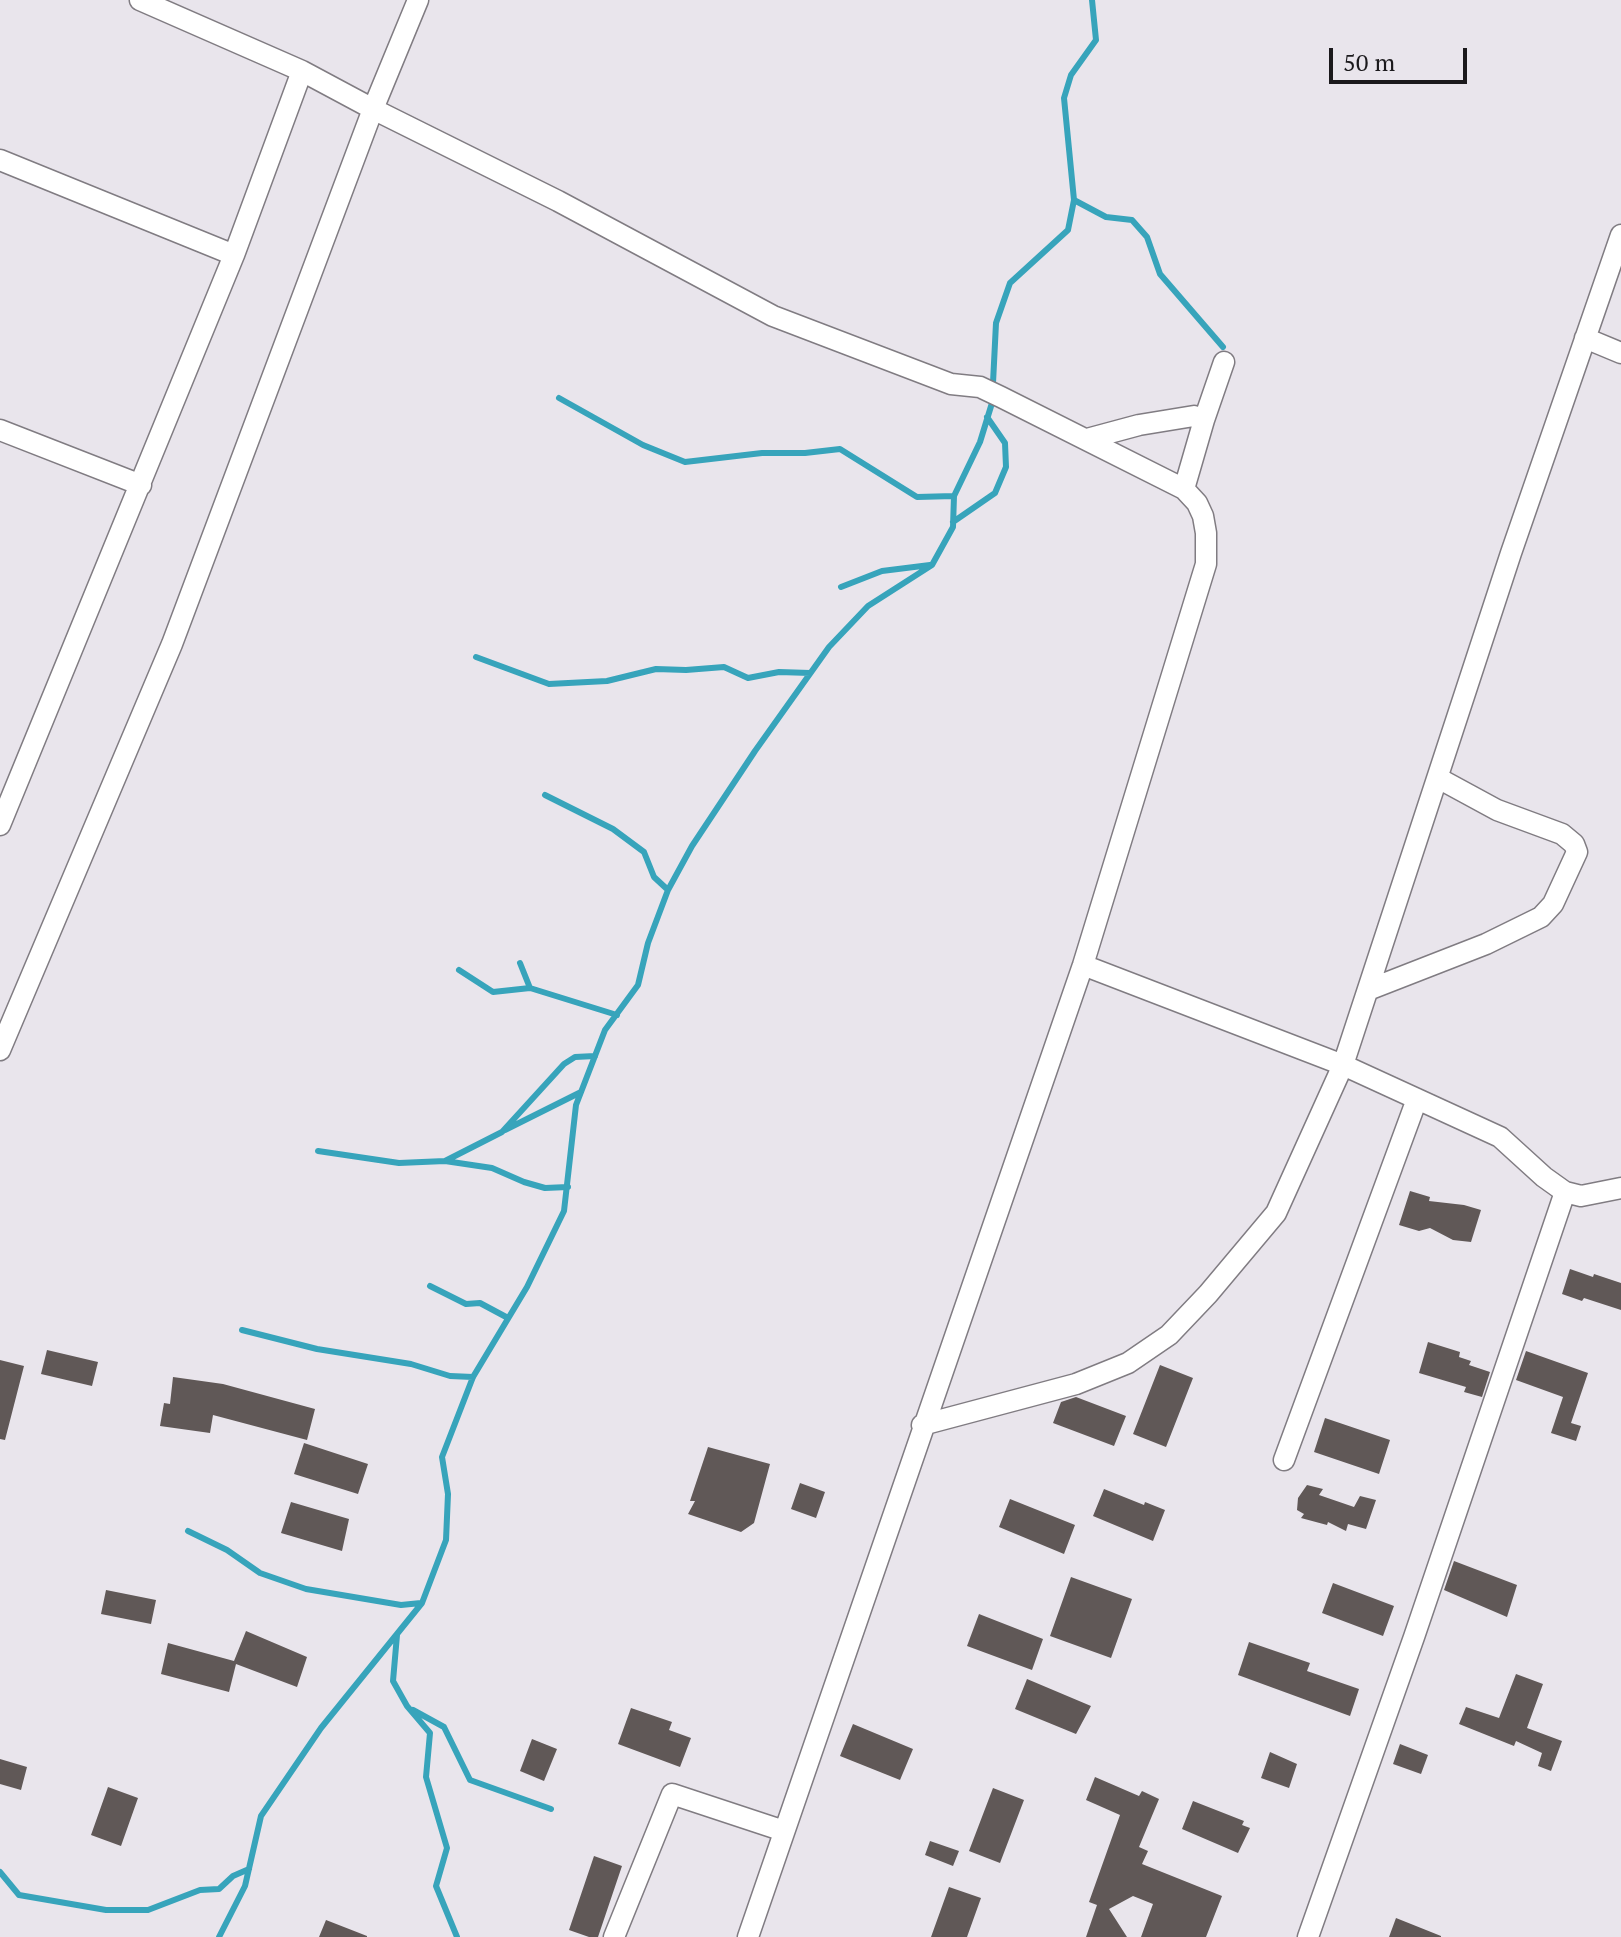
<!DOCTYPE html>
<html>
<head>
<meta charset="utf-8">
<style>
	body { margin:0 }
	#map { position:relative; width:1621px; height:1937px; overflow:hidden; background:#e9e5ec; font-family:"PT Serif",serif }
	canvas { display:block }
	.scale { position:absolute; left:1329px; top:48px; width:138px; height:36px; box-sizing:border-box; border:4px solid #1b191c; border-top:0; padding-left:10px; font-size:24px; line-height:28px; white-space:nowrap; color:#1b191c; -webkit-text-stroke:6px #e9e5ec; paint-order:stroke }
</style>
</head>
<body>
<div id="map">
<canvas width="1621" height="1937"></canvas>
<div class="scale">50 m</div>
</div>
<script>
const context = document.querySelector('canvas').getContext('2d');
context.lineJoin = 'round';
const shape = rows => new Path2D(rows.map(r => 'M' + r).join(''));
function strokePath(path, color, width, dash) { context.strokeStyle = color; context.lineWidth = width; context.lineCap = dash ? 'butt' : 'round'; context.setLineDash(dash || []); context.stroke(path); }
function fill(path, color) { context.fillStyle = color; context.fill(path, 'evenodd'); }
strokePath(shape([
	[1074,200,1106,217,1132,220,1147,237,1160,274,1223,347],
	[559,398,643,445,685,462,762,453,805,453,840,449,917,497,954,496],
	[953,522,995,493,1006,467,1005,443,987,417],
	[841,587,882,571,930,565],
	[476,657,549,684,607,681,656,669,686,670,724,667,748,678,779,672,810,673],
	[545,795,613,829,644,852,654,877,668,890],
	[520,963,530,988,617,1015],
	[459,970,493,992,530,988],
	[505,1130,581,1092],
	[318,1151,399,1163,445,1161,492,1168,524,1182,545,1188,568,1187],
	[445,1161,502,1132,564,1064,575,1057,595,1056],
	[430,1286,466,1304,480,1303,508,1318],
	[242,1330,317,1349,411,1364,450,1376,473,1377],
	[188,1531,227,1550,260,1573,306,1589,401,1605,421,1603],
	[397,1635,393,1681,407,1706,430,1733,426,1777,447,1848,436,1886,457,1937],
	[413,1710,444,1727,470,1780,551,1809],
	[0,1872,19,1895,106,1910,148,1910,200,1890,219,1889,233,1876,249,1869],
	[219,1937,245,1886,261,1816,321,1728,422,1603,446,1540,448,1494,442,1457,473,1377,527,1287,564,1211,576,1105,605,1030,638,985,648,943,668,890,692,846,755,751,829,647,868,606,932,565,953,527,954,496,980,442,992,403,996,323,1010,283,1068,230,1074,200,1064,98,1071,75,1096,40,1092,0]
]), '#37a4bb', 6);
fill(shape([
	[1410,1191,1430,1197,1429,1201,1464,1205,1481,1210,1471,1242,1453,1240,1430,1228,1419,1231,1399,1225],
	[1570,1269,1593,1277,1594,1274,1621,1283,1621,1310,1584,1298,1582,1301,1562,1294],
	[1428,1342,1460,1352,1459,1357,1471,1361,1469,1365,1490,1372,1482,1397,1464,1392,1466,1387,1419,1373],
	[47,1350,98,1362,92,1386,41,1374],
	[1526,1351,1588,1373,1571,1423,1581,1426,1576,1441,1551,1433,1563,1397,1516,1380],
	[0,1360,24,1366,5,1440,0,1439],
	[1160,1365,1193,1378,1166,1447,1133,1434],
	[173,1377,223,1384,315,1409,307,1440,213,1415,210,1433,160,1426,164,1403,170,1404],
	[1076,1397,1126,1416,1114,1446,1053,1423,1061,1402],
	[1325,1418,1390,1440,1379,1474,1314,1452],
	[304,1443,368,1464,358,1494,294,1474],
	[708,1447,770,1464,754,1523,741,1532,688,1514,695,1501,690,1501],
	[800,1483,825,1492,816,1518,791,1509],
	[1307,1485,1323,1489,1319,1495,1354,1507,1360,1496,1376,1500,1366,1529,1348,1524,1346,1531,1328,1522,1327,1525,1301,1518,1304,1514,1297,1510,1298,1498],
	[1104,1489,1144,1505,1145,1502,1165,1510,1153,1541,1093,1516],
	[1010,1499,1075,1525,1064,1554,999,1527],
	[291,1502,349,1519,342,1551,281,1533],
	[1454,1561,1517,1585,1507,1617,1444,1590],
	[1071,1577,1132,1599,1111,1658,1050,1636],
	[1333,1583,1394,1606,1383,1636,1322,1613],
	[106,1590,156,1600,151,1624,101,1614],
	[979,1614,1043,1639,1032,1670,967,1646],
	[246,1631,307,1657,297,1687,236,1664,229,1692,161,1674,168,1643,234,1661],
	[1249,1642,1310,1663,1307,1671,1359,1689,1350,1716,1238,1675],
	[1516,1674,1543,1684,1527,1728,1562,1741,1551,1771,1538,1766,1542,1753,1516,1741,1514,1746,1459,1724,1466,1707,1499,1718],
	[1027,1679,1091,1706,1076,1734,1015,1709],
	[631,1708,672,1722,669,1730,691,1738,680,1767,618,1744],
	[853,1724,913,1749,900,1780,840,1756],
	[532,1739,557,1749,544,1781,520,1771],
	[1400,1744,1428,1755,1421,1774,1393,1764],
	[1270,1752,1297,1764,1289,1788,1261,1778],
	[0,1759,27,1767,21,1790,0,1784],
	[1095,1777,1139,1796,1142,1791,1159,1799,1139,1847,1148,1851,1142,1864,1222,1896,1206,1937,1141,1937,1153,1904,1133,1896,1109,1909,1127,1937,1086,1937,1097,1905,1089,1902,1120,1815,1086,1800],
	[108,1787,138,1798,121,1846,91,1835],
	[993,1788,1024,1800,1000,1863,969,1851],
	[1193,1801,1244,1821,1242,1825,1250,1828,1238,1853,1182,1829],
	[930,1841,959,1851,953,1866,925,1855],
	[594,1856,622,1866,598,1937,589,1937,569,1930],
	[949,1887,981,1898,967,1937,931,1937],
	[1396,1918,1441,1936,1441,1937,1389,1937],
	[326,1920,367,1936,367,1937,319,1937]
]), '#605857');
const street = shape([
	[140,0,302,71,373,109,558,201,773,316,951,384,980,387,1001,397,1184,489,1197,503,1203,516,1206,533,1206,564,1083,965,748,1937],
	[0,160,234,255],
	[1585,338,1621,353],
	[1204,420,1224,362],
	[0,430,141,485],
	[1087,439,1139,425,1194,416,1204,420,1184,489],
	[0,825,234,255,302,71],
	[1083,965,1343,1065,1500,1137,1544,1177,1565,1192,1581,1196,1621,1188],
	[1368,990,1486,944,1541,917,1553,904,1577,852,1574,844,1562,834,1497,810,1438,778],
	[0,1050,172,644,373,109,418,0],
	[922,1425,1076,1384,1128,1363,1169,1335,1208,1294,1276,1213,1343,1065,1511,553,1621,235],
	[1284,1460,1417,1099],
	[614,1937,672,1794,784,1831],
	[1308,1937,1414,1637,1565,1192]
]);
strokePath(street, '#807c82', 23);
strokePath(street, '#fff', 20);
</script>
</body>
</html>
